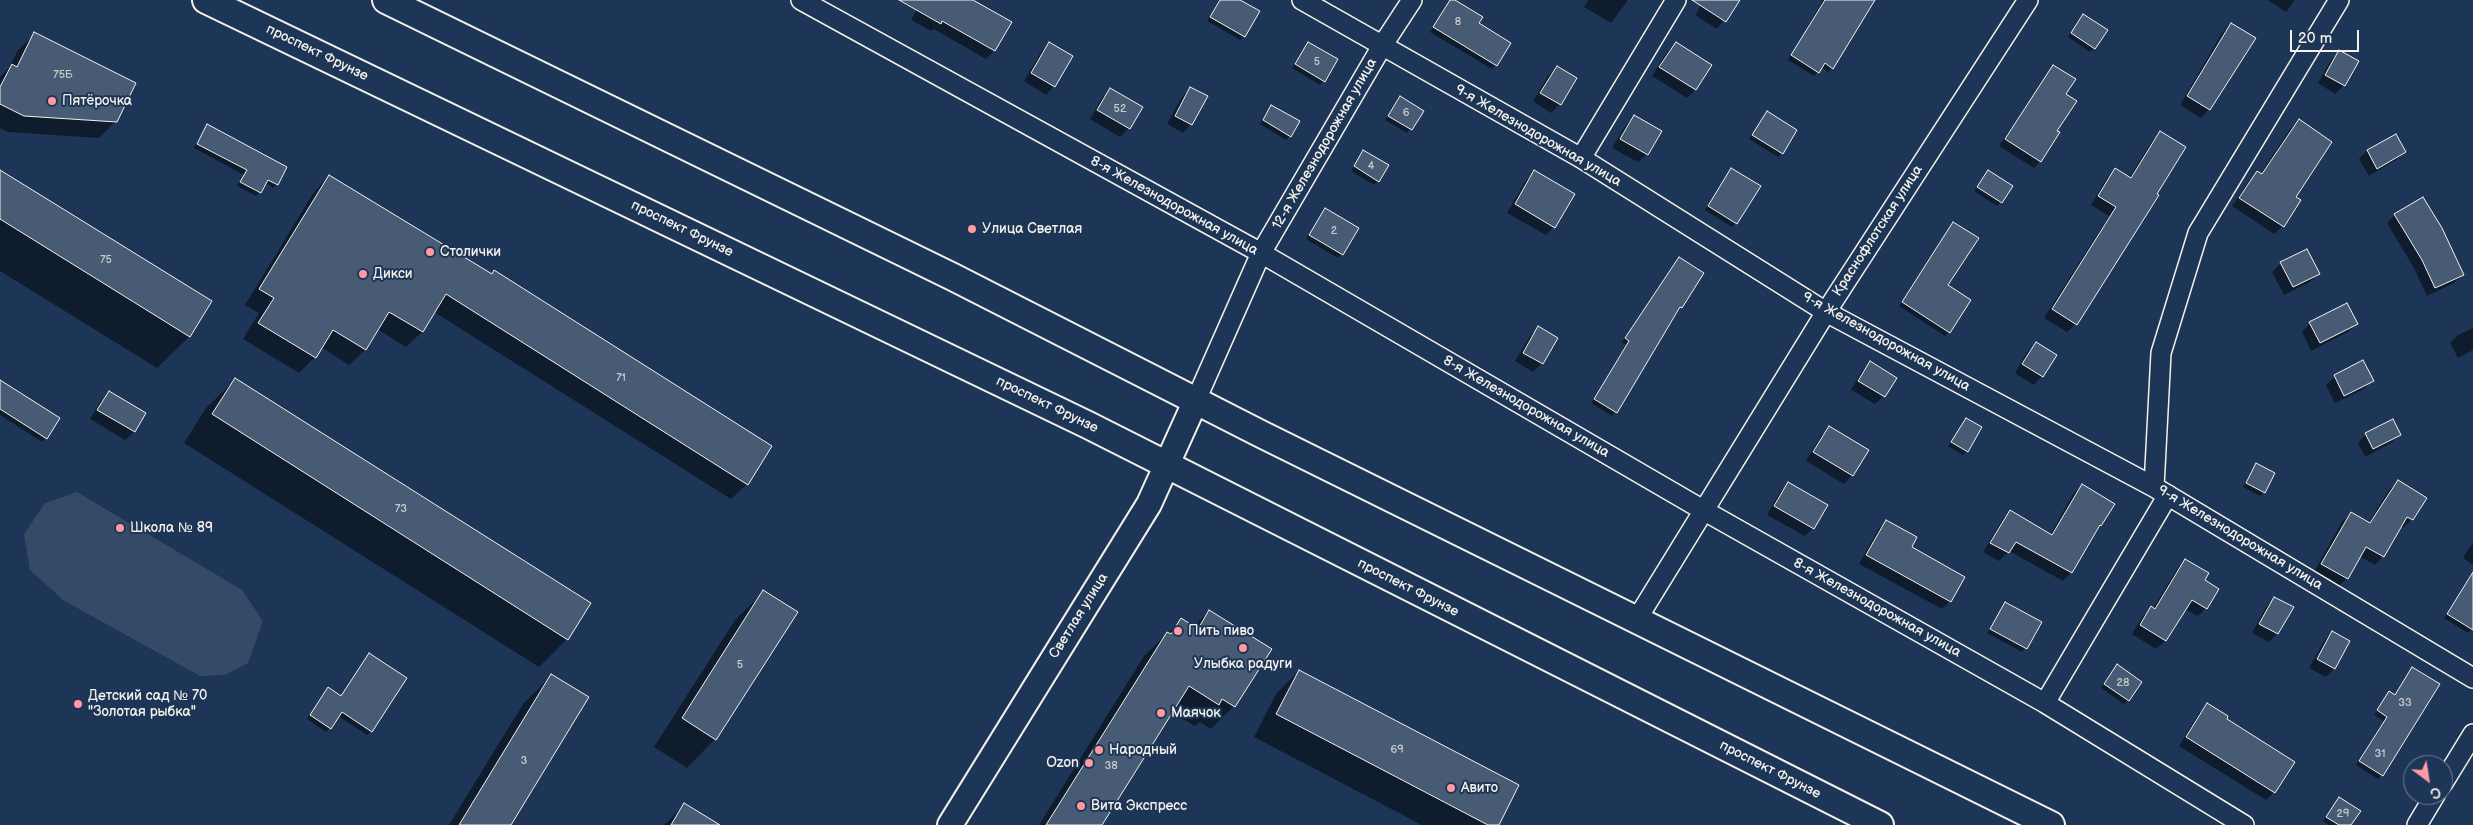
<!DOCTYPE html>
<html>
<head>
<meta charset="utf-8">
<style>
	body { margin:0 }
	#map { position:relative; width:2473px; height:825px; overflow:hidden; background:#1d3557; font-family:"Balsamiq Sans",sans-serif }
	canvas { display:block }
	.north { position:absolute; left:2403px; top:755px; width:50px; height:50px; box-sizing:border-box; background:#1d3557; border:1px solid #738091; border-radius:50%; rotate:149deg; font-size:14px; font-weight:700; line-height:20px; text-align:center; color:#f4f1e8 }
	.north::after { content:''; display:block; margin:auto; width:18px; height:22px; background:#ff9aa2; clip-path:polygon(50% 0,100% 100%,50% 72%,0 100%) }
	.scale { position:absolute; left:2290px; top:30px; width:69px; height:22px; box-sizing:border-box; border:2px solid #f4f1e8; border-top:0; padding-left:6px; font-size:15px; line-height:18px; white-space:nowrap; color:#f4f1e8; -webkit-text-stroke:4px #1d3557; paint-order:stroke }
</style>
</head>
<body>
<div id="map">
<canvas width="2473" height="825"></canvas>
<div class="north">С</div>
<div class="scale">20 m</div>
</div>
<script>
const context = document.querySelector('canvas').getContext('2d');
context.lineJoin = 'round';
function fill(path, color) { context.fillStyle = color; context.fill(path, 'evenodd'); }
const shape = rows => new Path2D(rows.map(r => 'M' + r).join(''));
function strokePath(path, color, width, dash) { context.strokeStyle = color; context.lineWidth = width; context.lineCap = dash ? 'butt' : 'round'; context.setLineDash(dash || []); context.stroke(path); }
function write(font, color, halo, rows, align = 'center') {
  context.font = font + ' "Balsamiq Sans",sans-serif'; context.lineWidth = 4; context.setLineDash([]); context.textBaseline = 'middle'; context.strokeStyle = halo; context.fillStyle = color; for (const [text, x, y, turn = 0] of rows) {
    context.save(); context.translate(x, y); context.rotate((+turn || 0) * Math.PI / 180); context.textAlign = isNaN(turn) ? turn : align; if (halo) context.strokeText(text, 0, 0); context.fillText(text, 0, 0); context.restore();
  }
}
fill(shape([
	[77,492,242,590,263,621,248,663,225,675,200,676,63,600,30,570,24,534,45,503]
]), '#354a67');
fill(shape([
	[922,0,963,0,1010,23,994,51,986,59,934,29,931,31,911,20],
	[1219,0,1238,0,1244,36,1240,40,1207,21],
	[1451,0,1478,24,1496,65,1492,69,1430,32],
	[1588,0,1628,0,1611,23,1584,7],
	[1704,0,1739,0,1717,29,1695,15],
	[1823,0,1875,0,1832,68,1828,72,1821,67,1814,76,1788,60],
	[2268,0,2295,0,2286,12],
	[2083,15,2094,48,2090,52,2068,37],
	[2231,24,2209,109,2201,118,2180,105,2222,33],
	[35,34,116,121,99,138,8,132,0,128,0,77,9,68,18,50],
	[1049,43,1054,86,1046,95,1024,81,1041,52],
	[1676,43,1710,65,1695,90,1687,98,1652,76,1667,52],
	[1309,44,1324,81,1320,85,1292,68],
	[2340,51,2344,85,2335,94,2318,83,2331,60],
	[2054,66,2055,131,2040,161,2034,168,1999,146],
	[1557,67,1576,79,1560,104,1551,113,1533,101,1548,76],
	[1191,88,1191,124,1183,133,1167,124,1182,97],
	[1110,90,1141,107,1129,128,1120,137,1090,119,1102,98],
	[1400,98,1422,112,1407,133,1385,120],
	[1272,106,1290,136,1286,140,1260,124],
	[1767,113,1782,153,1778,157,1749,139],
	[1634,116,1647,154,1638,162,1612,148,1626,125],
	[2299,121,2294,197,2283,226,2274,234,2232,206,2249,181,2257,173,2260,175,2290,129],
	[207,126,277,184,273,188,265,183,256,196,237,186,244,175,194,148],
	[2160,133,2076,324,2067,332,2044,318,2109,216,2091,205,2107,178,2116,170,2129,178,2152,141],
	[1364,151,1378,181,1374,185,1351,171],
	[2367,151,2405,152,2396,160,2369,176,2359,159],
	[1732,169,1736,223,1732,227,1705,210],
	[0,171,190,336,157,368,0,271],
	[1535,171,1554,227,1546,235,1507,213,1526,180],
	[1988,172,2001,202,1997,206,1974,191],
	[329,176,491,275,494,272,747,484,731,499,434,312,422,332,406,347,377,329,365,350,349,365,321,347,315,357,299,373,243,339,259,313,245,305,314,192],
	[1325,209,1342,254,1338,258,1306,239],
	[2395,215,2463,275,2454,283,2427,296,2414,268,2387,223],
	[1953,223,1947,285,1949,332,1945,336,1899,306],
	[1679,259,1702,274,1612,416,1591,403,1626,345,1622,342],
	[2281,263,2318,274,2310,282,2284,295,2272,272],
	[2310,323,2356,324,2348,332,2311,351,2302,332],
	[1539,327,1557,338,1542,363,1533,372,1515,361,1530,336],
	[2473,328,2473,350,2458,358,2450,343,2458,335],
	[2036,344,2042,376,2034,385,2015,373,2027,352],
	[2363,362,2372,380,2364,389,2335,403,2326,385,2335,377],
	[1870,363,1884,396,1875,404,1851,390,1862,371],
	[235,380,567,639,539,667,184,443,206,408],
	[0,381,46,438,42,442,0,415],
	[109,392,145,414,134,432,125,440,90,419,101,401],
	[1966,419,1967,451,1963,455,1948,446],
	[1829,428,1852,475,1844,484,1806,461,1821,436],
	[2366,434,2399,435,2391,443,2365,457,2358,443],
	[2257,465,2264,492,2260,496,2243,487],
	[2398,481,2425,499,2412,519,2403,528,2400,526,2383,556,2375,565,2359,556,2347,578,2339,586,2314,572,2342,522,2351,513,2368,523,2389,490],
	[1788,484,1813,528,1805,536,1767,515,1780,492],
	[2082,486,2113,505,2071,573,2063,581,2009,551,1999,561,1983,552,2002,520,2010,511,2050,535,2073,494],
	[1886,521,1910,547,1950,601,1942,609,1859,564,1878,530],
	[2473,542,2473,565,2463,558],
	[2185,560,2203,580,2206,608,2198,616,2185,609,2165,641,2156,649,2132,634,2143,616,2153,609,2177,569],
	[2473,572,2473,628,2468,633,2444,618],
	[764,592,715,739,687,768,654,747,735,620],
	[2275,598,2277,634,2269,642,2252,633,2266,607],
	[2006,604,2040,623,2022,652,1987,633],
	[1209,611,1234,706,1211,729,1200,722,1195,726,1171,712,1100,825,1039,825,1144,656,1181,620,1193,627],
	[2332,633,2349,642,2334,669,2326,677,2309,668,2324,641],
	[2412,669,2382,775,2378,779,2356,765,2384,721,2374,715,2389,693,2394,696],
	[2114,670,2128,700,2124,704,2101,688],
	[1299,671,1497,825,1422,825,1254,737,1276,694],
	[552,675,509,825,449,825,523,704],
	[328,688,371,731,367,735,338,716,326,732,307,719],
	[2208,705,2274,792,2266,800,2179,746,2199,713],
	[2339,798,2350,825,2329,825,2323,821],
	[685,804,718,825,664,825]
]), '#0007');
const building = shape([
	[899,0,973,0,1012,22,995,51,942,21,941,24,899,0],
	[1220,0,1240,0,1260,11,1245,37,1210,17,1220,0],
	[1450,0,1455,0,1483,17,1479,23,1511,43,1497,66,1433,27,1450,0],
	[1692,0,1740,0,1726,22,1692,0],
	[1825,0,1875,0,1833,69,1825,63,1819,73,1791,55,1825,0],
	[2083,14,2108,30,2095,49,2071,33,2083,14],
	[2231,23,2256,38,2210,110,2187,96,2231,23],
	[34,32,136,83,117,122,24,116,0,104,0,87,12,64,17,67,34,32],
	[1049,42,1073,56,1055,87,1031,73,1049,42],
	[1308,42,1338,59,1325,82,1295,64,1308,42],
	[1676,42,1712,65,1696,90,1659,67,1676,42],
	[2339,50,2359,61,2345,86,2325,75,2339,50],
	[2053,65,2076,79,2066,94,2077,101,2057,131,2060,132,2041,162,2005,139,2053,65],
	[1557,66,1577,78,1561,105,1540,93,1557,66],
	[1190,87,1208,96,1192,125,1175,116,1190,87],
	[1110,88,1143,107,1130,129,1097,110,1110,88],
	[1400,96,1424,111,1412,130,1388,116,1400,96],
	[1271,105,1300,121,1291,137,1263,120,1271,105],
	[1767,111,1797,130,1783,154,1752,135,1767,111],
	[1634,115,1662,131,1648,155,1620,139,1634,115],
	[2299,119,2332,142,2296,197,2301,200,2284,227,2239,198,2257,171,2262,174,2299,119],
	[207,124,287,167,278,185,268,180,261,193,240,182,247,170,197,144,207,124],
	[2160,131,2186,147,2157,194,2159,195,2077,325,2052,309,2116,207,2098,196,2115,168,2131,178,2160,131],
	[2396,134,2406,152,2377,169,2367,150,2396,134],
	[1363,150,1389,165,1379,182,1354,166,1363,150],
	[1731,168,1761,186,1737,224,1708,206,1731,168],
	[0,170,212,301,190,337,0,219,0,170],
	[1534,170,1575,194,1555,228,1515,204,1534,170],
	[1988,170,2013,186,2002,203,1977,187,1988,170],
	[329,175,492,274,494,270,772,446,748,485,446,294,423,332,389,312,366,350,333,330,316,358,258,323,274,298,259,289,329,175],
	[2423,197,2442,228,2464,275,2435,288,2422,260,2394,214,2423,197],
	[1325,208,1359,228,1343,255,1309,235,1325,208],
	[1953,222,1979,238,1948,285,1971,300,1950,333,1902,302,1953,222],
	[2307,249,2320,274,2293,287,2280,262,2307,249],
	[1679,257,1704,273,1682,308,1680,307,1617,413,1594,399,1629,341,1625,338,1679,257],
	[2347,303,2358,324,2320,343,2309,322,2347,303],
	[1538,326,1558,338,1543,364,1523,353,1538,326],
	[2036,342,2057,355,2043,377,2022,364,2036,342],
	[2363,360,2374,381,2344,396,2334,375,2363,360],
	[1870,361,1897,378,1885,397,1858,381,1870,361],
	[235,378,591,603,568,640,212,414,235,378],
	[0,380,60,418,47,439,0,409,0,380],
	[109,391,146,413,135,432,97,410,109,391],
	[1966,418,1982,427,1968,452,1951,442,1966,418],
	[2393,419,2401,435,2373,449,2365,433,2393,419],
	[1829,426,1869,450,1853,476,1813,452,1829,426],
	[2256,463,2275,473,2265,493,2246,483,2256,463],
	[2398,480,2427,498,2413,520,2407,517,2384,557,2366,547,2348,579,2321,564,2351,512,2370,523,2398,480],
	[1788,482,1828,505,1814,529,1774,506,1788,482],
	[2082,484,2115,504,2101,526,2100,525,2072,573,2016,542,2009,553,1990,543,2010,510,2052,535,2082,484],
	[1886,520,1917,537,1912,547,1965,577,1951,602,1866,555,1886,520],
	[2185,559,2209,573,2205,580,2219,589,2207,609,2192,600,2166,641,2140,625,2151,606,2155,609,2185,559],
	[2473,572,2473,630,2447,614,2473,572],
	[763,590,798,612,716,740,682,718,763,590],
	[2274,597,2294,607,2278,634,2259,624,2274,597],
	[2005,602,2042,622,2027,649,1990,629,2005,602],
	[1209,610,1272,649,1235,707,1222,699,1219,705,1189,686,1102,825,1046,825,1167,632,1171,634,1181,618,1198,629,1209,610],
	[2332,631,2350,641,2335,669,2317,659,2332,631],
	[369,653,407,678,372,732,342,712,331,729,310,715,328,687,341,696,369,653],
	[2117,664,2142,682,2129,701,2104,684,2117,664],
	[2412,667,2440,684,2383,776,2359,761,2387,717,2377,710,2389,691,2395,695,2412,667],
	[1299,670,1519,785,1499,825,1488,825,1276,714,1299,670],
	[551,674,589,697,511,825,459,825,551,674],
	[2207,703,2228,716,2227,719,2295,762,2275,793,2186,737,2207,703],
	[2339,797,2361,811,2351,825,2339,825,2326,817,2339,797],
	[684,803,720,825,671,825,684,803]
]);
fill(building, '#485b74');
strokePath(building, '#f4f1e8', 1);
const minor = shape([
	[801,0,1261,253,1703,510,2045,703,2244,825],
	[1302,0,1581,158,1826,312,2154,487,2473,678],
	[1581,158,1676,0],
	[1196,400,1261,253,1382,46,1412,0],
	[2154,487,2161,353,2198,233,2339,0],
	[1637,619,1826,312,2028,0],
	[2045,703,2168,495],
	[2443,783,2473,734],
	[2417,825,2435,795]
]);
const tertiary = shape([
	[950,825,1149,504,1196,400]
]);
const secondary = shape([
	[206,0,1088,425,1880,825],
	[386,0,953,277,1261,434,2051,825]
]);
strokePath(minor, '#f4f1e8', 22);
strokePath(tertiary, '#f4f1e8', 28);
strokePath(secondary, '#f4f1e8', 30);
strokePath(minor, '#1d3557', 19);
strokePath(tertiary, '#1d3557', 24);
strokePath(secondary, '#1d3557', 26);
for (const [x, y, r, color] of [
	[52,101,5,"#ff9aa2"],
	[972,229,5,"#ff9aa2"],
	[430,252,5,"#ff9aa2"],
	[363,274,5,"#ff9aa2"],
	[120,528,5,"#ff9aa2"],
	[1178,631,5,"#ff9aa2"],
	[1243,648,5,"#ff9aa2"],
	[78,704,5,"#ff9aa2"],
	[1161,713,5,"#ff9aa2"],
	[1099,750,5,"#ff9aa2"],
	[1089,763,5,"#ff9aa2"],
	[1451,788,5,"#ff9aa2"],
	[1081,806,5,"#ff9aa2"]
]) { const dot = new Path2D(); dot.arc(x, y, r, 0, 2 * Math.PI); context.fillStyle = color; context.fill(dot); strokePath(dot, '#1d3557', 2); }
write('11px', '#c9cccb', null, [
	["8",1458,22],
	["5",1317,62],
	["75Б",63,75],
	["52",1120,109],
	["6",1406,113],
	["4",1371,166],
	["2",1334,231],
	["75",106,260],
	["71",621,378],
	["73",401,509],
	["5",740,665],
	["28",2123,683],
	["33",2405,703],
	["69",1397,750],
	["31",2380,754],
	["3",524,761],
	["38",1111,766],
	["29",2343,814]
]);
write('14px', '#f4f1e8', '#1d3557', [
	["проспект Фрунзе",317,53,26],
	["9-я Железнодорожная улица",1538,136,30],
	["12-я Железнодорожная улица",1325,144,-60],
	["8-я Железнодорожная улица",1174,206,29],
	["проспект Фрунзе",682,229,26],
	["Краснофлотская улица",1878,231,-57],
	["9-я Железнодорожная улица",1886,342,29],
	["проспект Фрунзе",1047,405,26],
	["8-я Железнодорожная улица",1526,407,30],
	["9-я Железнодорожная улица",2240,538,31],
	["проспект Фрунзе",1408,588,27],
	["8-я Железнодорожная улица",1877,608,29],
	["Светлая улица",1079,616,-58],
	["проспект Фрунзе",1770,770,27]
]);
write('14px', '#f4f1e8', '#1d3557', [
	["Пятёрочка",62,101],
	["Улица Светлая",982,229],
	["Столички",440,252],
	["Дикси",373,274],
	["Школа № 89",130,528],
	["Пить пиво",1188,631],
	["Улыбка радуги",1243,664,"center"],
	["Детский сад № 70",88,696],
	["\"Золотая рыбка\"",88,712],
	["Маячок",1171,713],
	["Народный",1109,750],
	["Ozon",1079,763,"right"],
	["Авито",1461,788],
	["Вита Экспресс",1091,806]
], 'left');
</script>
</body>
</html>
